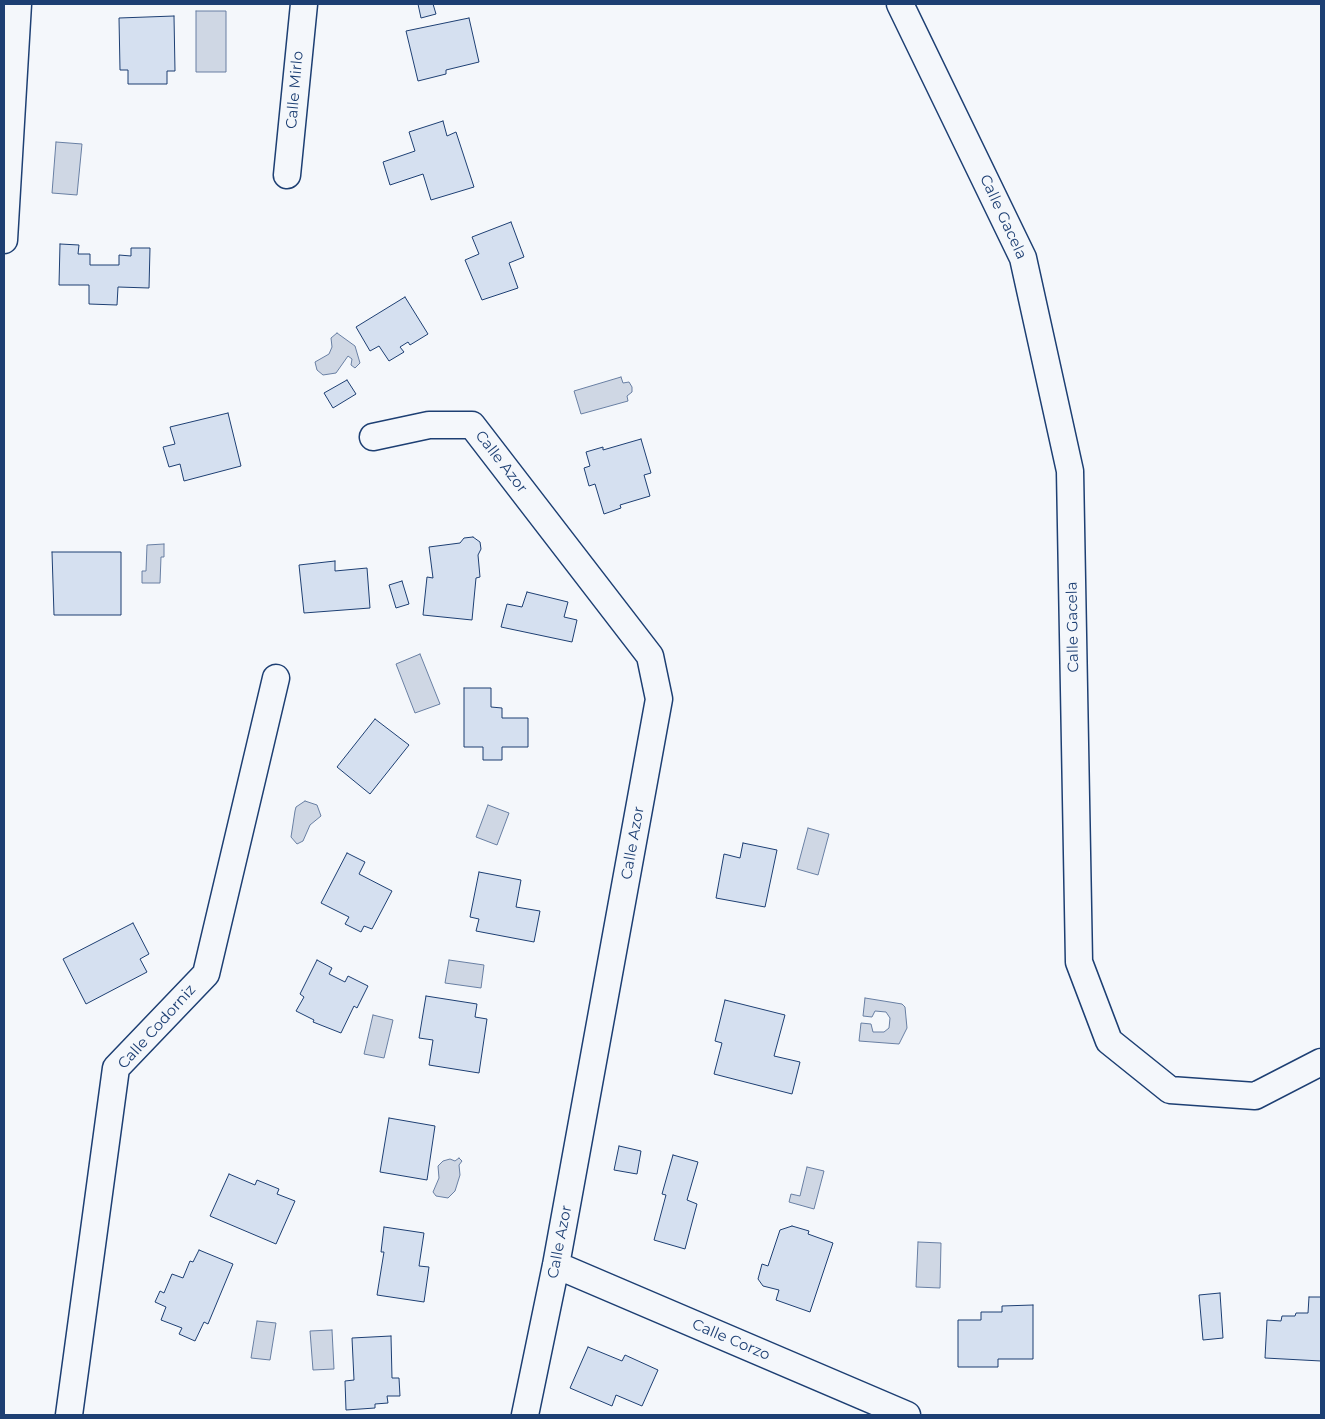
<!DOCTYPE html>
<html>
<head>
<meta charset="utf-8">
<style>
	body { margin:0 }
	#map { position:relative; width:1325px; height:1419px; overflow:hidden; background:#f4f7fb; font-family:Montserrat,sans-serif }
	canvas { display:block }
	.frame { position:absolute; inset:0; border:5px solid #1d3f73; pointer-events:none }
</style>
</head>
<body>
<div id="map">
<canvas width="1325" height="1419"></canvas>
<div class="frame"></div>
</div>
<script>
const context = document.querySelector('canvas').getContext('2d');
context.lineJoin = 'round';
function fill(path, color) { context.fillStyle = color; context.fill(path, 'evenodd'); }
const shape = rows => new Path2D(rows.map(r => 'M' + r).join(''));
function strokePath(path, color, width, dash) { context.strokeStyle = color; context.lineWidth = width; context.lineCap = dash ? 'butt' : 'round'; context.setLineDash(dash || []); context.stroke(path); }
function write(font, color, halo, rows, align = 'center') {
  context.font = font + ' Montserrat,sans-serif'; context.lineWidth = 4; context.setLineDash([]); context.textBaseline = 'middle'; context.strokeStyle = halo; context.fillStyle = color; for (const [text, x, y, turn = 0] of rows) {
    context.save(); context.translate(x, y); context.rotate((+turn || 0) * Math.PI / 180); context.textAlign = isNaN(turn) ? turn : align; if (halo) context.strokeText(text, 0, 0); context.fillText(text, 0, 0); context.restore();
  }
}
const water = shape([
	[196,11,226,11,226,72,196,72,196,11],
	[56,142,82,144,77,195,52,193,56,142],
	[337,333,355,346,360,363,355,368,351,365,352,359,348,356,336,373,323,375,317,370,315,362,329,354,332,347,331,338,337,333],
	[621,377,623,383,629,382,632,387,632,392,627,396,628,401,581,414,574,391,621,377],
	[164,544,164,557,161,557,160,583,142,583,142,571,146,571,147,545,164,544],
	[420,654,440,704,415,713,396,664,420,654],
	[305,801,317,805,321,816,310,825,303,841,297,844,291,837,295,811,296,807,305,801],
	[488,805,509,813,497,845,476,837,488,805],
	[808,828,829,834,818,875,797,869,808,828],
	[449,960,484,965,481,988,445,983,449,960],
	[865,998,902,1004,905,1007,907,1028,899,1044,859,1041,861,1023,871,1024,873,1032,884,1032,889,1028,890,1018,886,1012,875,1011,872,1017,863,1016,865,998],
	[373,1015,393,1020,384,1058,364,1054,373,1015],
	[459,1158,462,1161,459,1165,460,1175,455,1191,448,1198,436,1196,433,1192,439,1178,438,1166,443,1161,450,1159,455,1161,459,1158],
	[807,1167,824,1171,814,1209,789,1202,791,1194,800,1196,807,1167],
	[918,1242,941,1243,940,1288,916,1287,918,1242],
	[257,1321,276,1323,270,1360,251,1358,257,1321],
	[332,1330,334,1369,313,1370,310,1331,332,1330]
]);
fill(water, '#cfd7e4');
strokePath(water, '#687fa3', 1);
const building = shape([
	[418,4,433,4,436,14,421,18,418,4],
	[174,16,175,71,167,71,167,84,128,84,128,70,120,70,119,18,174,16],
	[469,18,479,62,446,70,446,74,418,81,406,31,469,18],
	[443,121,447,136,456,132,474,187,431,200,423,174,390,185,383,162,415,151,409,132,443,121],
	[511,222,524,257,509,263,518,288,482,300,465,260,479,254,472,237,511,222],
	[60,244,79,245,78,254,90,254,90,265,119,265,119,255,131,256,131,248,150,248,149,288,118,287,117,305,89,304,89,285,59,285,60,244],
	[405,297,428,334,410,345,408,342,400,347,404,352,389,361,379,346,370,351,356,327,405,297],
	[347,380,356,394,333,408,324,393,347,380],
	[228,413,241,466,184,481,180,464,169,467,163,447,175,444,170,427,228,413],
	[641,439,651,473,644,475,650,496,620,505,621,508,604,514,595,484,589,486,584,468,590,466,586,452,603,447,603,450,641,439],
	[473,537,480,542,481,549,478,555,480,577,476,578,472,620,423,615,427,577,433,578,429,547,460,543,464,538,473,537],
	[52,552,121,552,121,615,54,615,52,552],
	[335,561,335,571,367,568,370,608,304,613,299,565,335,561],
	[402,581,409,604,396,608,389,585,402,581],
	[527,592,568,602,564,617,577,620,572,642,501,627,507,604,522,607,527,592],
	[464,688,491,688,491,707,502,708,502,718,528,718,528,747,502,747,502,760,483,760,483,747,464,747,464,688],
	[375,719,409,745,370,794,337,767,375,719],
	[743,843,777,850,765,907,716,898,724,854,740,858,743,843],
	[347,853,365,862,359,874,392,891,372,929,364,926,361,932,345,924,349,917,321,903,347,853],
	[479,872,521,880,516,907,540,911,534,942,476,931,479,919,470,917,479,872],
	[133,923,149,954,140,959,147,972,86,1004,63,959,133,923],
	[317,960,332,968,329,974,345,982,348,976,368,986,357,1008,354,1006,341,1033,313,1022,314,1020,296,1011,304,997,300,994,317,960],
	[426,996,477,1004,475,1017,487,1019,479,1073,429,1065,433,1040,419,1038,426,996],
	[725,1000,785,1015,774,1056,800,1062,792,1094,714,1074,722,1043,715,1041,725,1000],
	[389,1118,435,1126,427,1180,380,1172,389,1118],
	[619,1146,641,1151,637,1174,614,1170,619,1146],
	[673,1155,698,1162,687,1200,697,1204,685,1249,654,1240,666,1195,662,1194,673,1155],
	[229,1174,255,1185,257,1180,279,1189,277,1194,295,1201,276,1244,210,1216,229,1174],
	[792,1226,809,1231,808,1234,833,1243,810,1312,776,1300,779,1290,763,1286,758,1279,762,1264,768,1266,780,1230,792,1226],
	[384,1227,424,1233,419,1266,429,1267,424,1302,377,1295,384,1252,381,1252,384,1227],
	[199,1250,233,1264,208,1324,204,1322,195,1341,179,1334,182,1328,161,1320,166,1307,155,1302,160,1291,164,1293,172,1274,183,1278,190,1261,193,1262,199,1250],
	[1220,1293,1223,1338,1203,1340,1199,1295,1220,1293],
	[1309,1297,1321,1297,1321,1361,1265,1358,1267,1320,1281,1321,1282,1316,1295,1316,1296,1313,1308,1313,1309,1297],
	[1033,1305,1033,1359,998,1359,998,1367,958,1367,958,1320,981,1320,981,1312,1002,1312,1002,1306,1033,1305],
	[391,1336,392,1378,399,1378,400,1396,387,1396,388,1403,375,1404,375,1408,346,1410,345,1381,354,1380,352,1338,391,1336],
	[588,1347,622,1361,625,1355,658,1370,642,1406,616,1395,612,1406,570,1388,588,1347]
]);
fill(building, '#d5e0f0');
strokePath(building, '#1d3f73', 1);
const minor = shape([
	[900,4,1023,258,1070,471,1079,962,1109,1041,1170,1090,1255,1096,1321,1062],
	[287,175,304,4],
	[4,240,18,4],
	[373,437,429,425,472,425,650,656,659,699,556,1265,525,1415],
	[556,1265,907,1415],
	[69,1415,116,1068,206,974,276,678]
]);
strokePath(minor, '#1d3f73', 29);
strokePath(minor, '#f4f7fb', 26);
write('15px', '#1d3f73', '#f4f7fb', [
	["Calle Mirlo",295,90,-85],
	["Calle Gacela",1003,217,65],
	["Calle Azor",501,462,52],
	["Calle Gacela",1073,627,-91],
	["Calle Azor",633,843,-80],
	["Calle Codorniz",157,1027,-48],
	["Calle Azor",560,1242,-79],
	["Calle Corzo",731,1340,23]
]);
</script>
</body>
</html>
